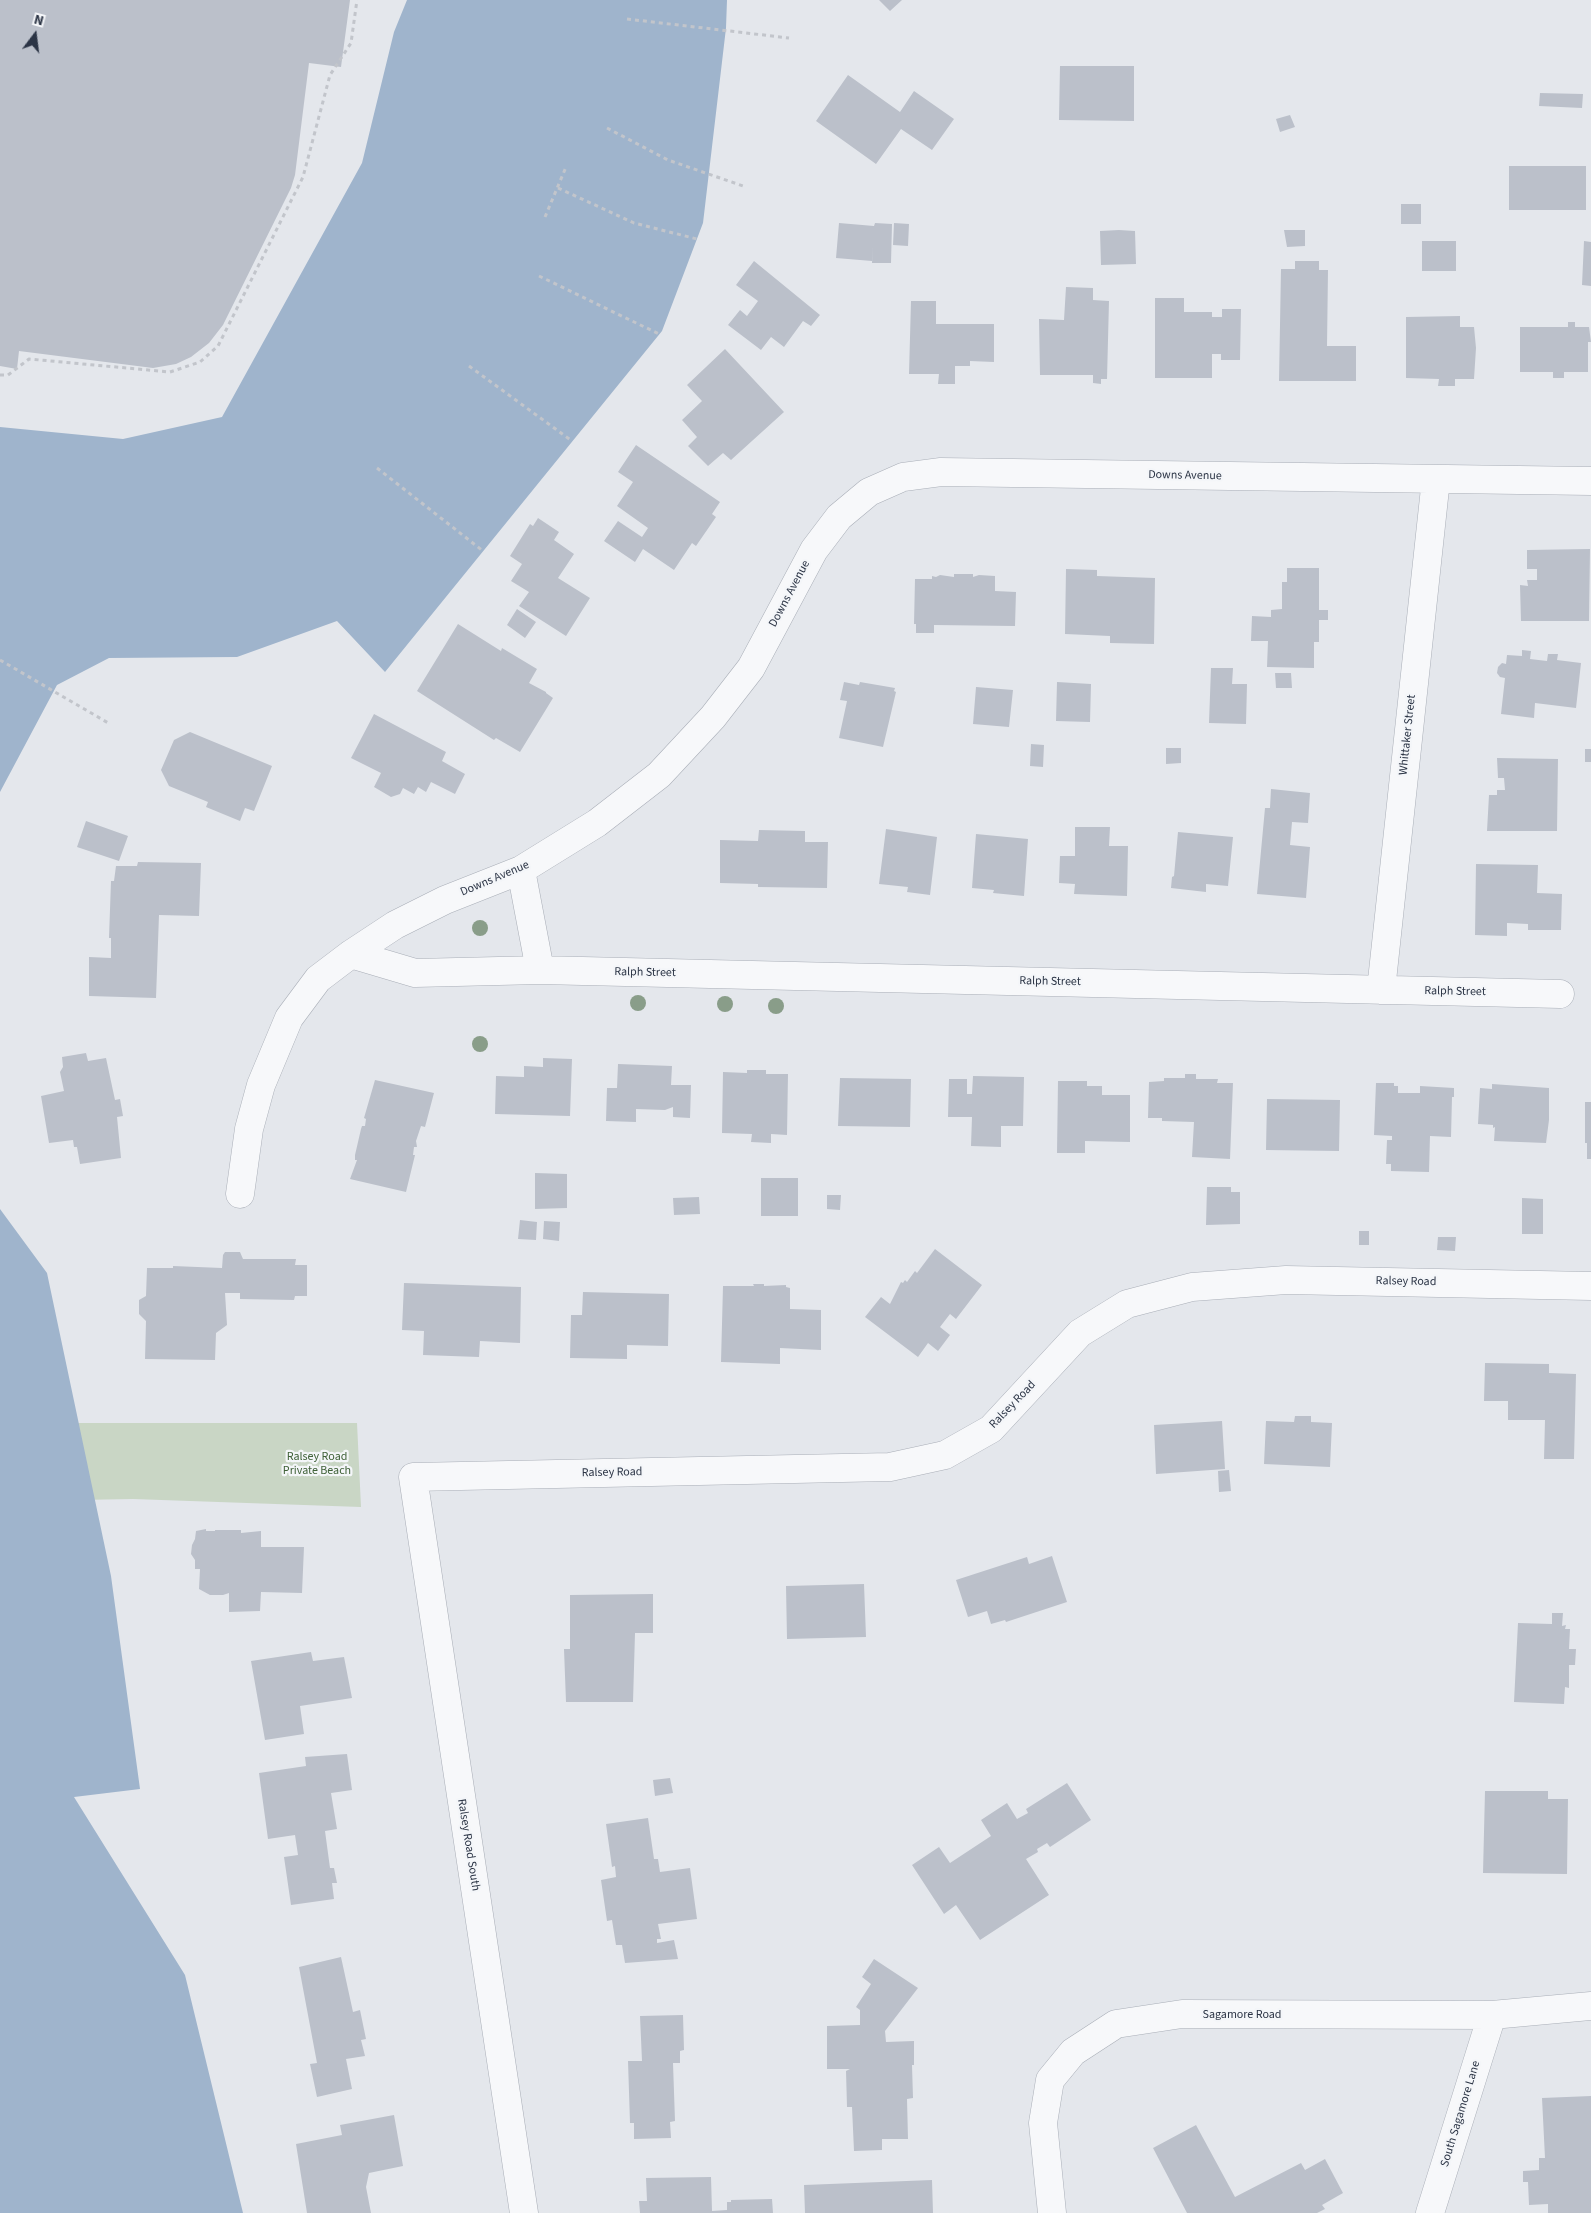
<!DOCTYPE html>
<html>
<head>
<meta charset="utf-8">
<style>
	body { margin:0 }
	#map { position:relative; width:1591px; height:2213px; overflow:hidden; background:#e4e7ec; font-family:"Source Sans 3",sans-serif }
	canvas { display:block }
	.north { position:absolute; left:10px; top:10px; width:50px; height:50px; -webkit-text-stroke:4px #f4f6f9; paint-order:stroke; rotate:15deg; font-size:14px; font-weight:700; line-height:20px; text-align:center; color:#2b3445 }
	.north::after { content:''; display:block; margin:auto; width:18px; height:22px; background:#2b3445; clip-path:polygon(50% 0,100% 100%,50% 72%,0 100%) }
</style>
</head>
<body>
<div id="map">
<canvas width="1591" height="2213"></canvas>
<div class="north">N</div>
</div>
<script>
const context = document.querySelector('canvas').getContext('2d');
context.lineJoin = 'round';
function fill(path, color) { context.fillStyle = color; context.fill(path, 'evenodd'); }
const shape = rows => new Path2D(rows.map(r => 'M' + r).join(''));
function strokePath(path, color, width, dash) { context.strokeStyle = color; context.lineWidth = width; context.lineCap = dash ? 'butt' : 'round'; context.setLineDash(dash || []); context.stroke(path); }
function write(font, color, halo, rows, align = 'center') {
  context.font = font + ' "Source Sans 3",sans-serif'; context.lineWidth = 4.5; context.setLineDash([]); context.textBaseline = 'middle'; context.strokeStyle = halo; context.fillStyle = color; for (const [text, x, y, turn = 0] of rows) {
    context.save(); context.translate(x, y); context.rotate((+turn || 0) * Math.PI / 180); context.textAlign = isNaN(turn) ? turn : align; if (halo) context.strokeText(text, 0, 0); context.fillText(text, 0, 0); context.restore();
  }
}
fill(shape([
	[42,1423,357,1423,361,1507,133,1499,24,1501]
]), '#c9d6c5');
fill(shape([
	[407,0,727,0,726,28,703,223,662,331,385,672,337,621,237,657,109,658,57,685,0,792,0,427,123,439,222,417,362,163,394,32],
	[0,1209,47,1273,111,1576,140,1789,74,1797,185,1975,243,2213,0,2213]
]), '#9fb4cc');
fill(shape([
	[0,0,350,0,341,67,309,63,295,175,291,188,223,325,209,343,191,357,176,364,153,368,19,351,17,369,0,366],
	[879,0,902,0,890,11],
	[1060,66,1134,66,1134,121,1059,120],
	[848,75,900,112,914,91,954,119,932,150,901,129,876,164,816,121],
	[1540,93,1583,94,1582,108,1539,106],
	[1290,115,1295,127,1280,132,1276,119],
	[1509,166,1586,166,1586,210,1509,210],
	[1401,204,1421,204,1421,224,1401,224],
	[839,223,874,226,875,223,892,224,891,263,872,263,873,245,872,261,836,258],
	[894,223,909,224,908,246,893,245],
	[1119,230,1135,231,1136,264,1101,265,1100,231],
	[1284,230,1305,230,1305,246,1287,247],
	[1422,241,1456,241,1456,271,1422,271],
	[1584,241,1591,242,1591,286,1582,285],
	[754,261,820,315,811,326,803,321,784,347,771,337,761,350,728,325,740,310,747,316,758,301,736,285],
	[1295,261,1319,261,1319,270,1328,270,1327,346,1356,346,1356,381,1279,381,1281,269,1295,269],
	[1066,287,1093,288,1093,300,1109,301,1107,379,1101,379,1101,384,1093,383,1093,375,1040,375,1039,319,1064,320],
	[1155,298,1184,298,1184,312,1212,312,1212,317,1222,317,1222,309,1241,309,1240,360,1221,360,1221,354,1212,354,1212,378,1155,378],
	[911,301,936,301,936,324,994,324,994,362,970,361,970,366,955,366,955,384,938,384,939,374,909,374],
	[1460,316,1460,327,1474,327,1476,348,1474,379,1455,379,1455,386,1438,386,1439,379,1406,378,1406,317],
	[1568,322,1575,322,1575,327,1589,327,1591,342,1588,342,1588,372,1564,372,1564,378,1553,378,1553,372,1520,372,1520,327,1568,327],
	[725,349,784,412,731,460,723,453,708,466,688,446,697,437,682,420,702,401,687,385],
	[636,445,720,502,712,514,716,517,696,546,692,543,674,570,643,549,635,562,604,541,618,521,642,537,648,528,617,506,633,482,618,472],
	[538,518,559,532,554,540,574,554,558,578,590,598,566,636,519,606,529,592,511,581,522,564,510,556,530,524,533,526],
	[1590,549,1589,621,1521,621,1520,585,1528,586,1527,580,1537,580,1537,569,1527,569,1527,550],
	[1287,568,1319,568,1319,610,1328,610,1328,620,1319,620,1319,642,1314,642,1314,668,1267,667,1268,641,1251,641,1252,616,1271,617,1271,610,1282,609,1282,582,1287,582],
	[1066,569,1097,570,1097,576,1155,578,1154,644,1110,643,1110,636,1065,634],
	[954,574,973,574,973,577,979,575,995,576,995,591,1016,592,1015,626,934,625,934,633,916,633,916,624,914,624,915,579,932,579,932,576,936,577,940,575,954,577],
	[517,609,536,622,525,638,507,625],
	[458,624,501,651,502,648,537,669,529,683,546,692,546,693,553,698,520,752,496,738,494,740,417,691],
	[1522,650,1531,651,1530,659,1547,661,1548,654,1558,654,1557,660,1581,663,1576,708,1535,703,1534,718,1501,714,1505,678,1500,677,1497,673,1498,667,1502,663,1506,664,1507,655,1522,656],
	[1211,668,1233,668,1232,684,1247,684,1246,724,1209,723],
	[1275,673,1291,673,1292,688,1276,688],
	[844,682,859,685,860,682,895,688,894,691,896,692,883,747,839,738,847,701,840,700],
	[1057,682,1091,684,1090,722,1056,721],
	[976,687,1013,690,1009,727,973,724],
	[374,714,446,752,442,761,465,774,455,794,431,782,426,792,418,787,414,794,403,788,400,794,391,797,374,787,381,773,351,758],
	[190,732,272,766,254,811,245,808,240,821,206,807,208,802,169,786,161,770,174,740],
	[1031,744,1044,745,1043,767,1030,766],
	[1166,748,1181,748,1181,763,1166,764],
	[1585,749,1591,749,1591,762,1585,762],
	[1497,758,1558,759,1557,831,1487,831,1489,795,1497,795,1497,790,1505,790,1504,778,1498,778],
	[1271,789,1310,793,1308,823,1292,822,1290,845,1310,847,1306,898,1257,894,1265,808,1270,808],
	[86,821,128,836,119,861,77,847],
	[1075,827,1110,827,1109,846,1128,846,1127,896,1074,894,1075,884,1059,883,1060,856,1075,856],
	[886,829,937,837,930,895,907,892,908,887,879,884],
	[759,830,805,831,805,842,828,842,827,888,758,887,758,884,720,883,720,840,758,841],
	[1178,832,1233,837,1228,886,1206,884,1206,892,1171,888,1172,877,1174,876],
	[976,834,1028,839,1024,896,993,893,994,890,972,888],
	[138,862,201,863,199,916,159,915,156,998,89,996,89,957,111,958,111,938,109,938,111,881,114,881,116,866,137,866],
	[1476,864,1538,865,1537,893,1562,894,1561,930,1528,930,1528,924,1507,923,1507,936,1475,935],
	[86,1053,88,1061,106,1058,115,1100,120,1099,123,1116,117,1117,121,1158,80,1164,77,1147,74,1147,73,1140,49,1143,41,1096,64,1091,60,1072,63,1067,62,1057],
	[543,1058,572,1059,570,1116,495,1114,496,1076,524,1077,524,1066,543,1067],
	[618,1064,672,1066,671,1085,691,1085,690,1118,673,1117,673,1107,665,1110,636,1109,636,1122,606,1121,607,1088,617,1088],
	[747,1070,766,1070,766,1074,788,1074,787,1135,771,1134,771,1143,751,1142,752,1134,722,1133,723,1072,747,1073],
	[1185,1074,1196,1074,1196,1079,1218,1079,1217,1083,1233,1083,1230,1159,1192,1157,1194,1122,1162,1121,1162,1118,1148,1118,1149,1082,1164,1081,1164,1078,1185,1078],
	[973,1076,1024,1077,1023,1126,1001,1126,1001,1147,971,1146,972,1117,948,1117,949,1079,967,1079,967,1094,972,1094],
	[840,1078,911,1079,910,1127,838,1126],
	[375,1080,434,1093,425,1127,421,1126,416,1141,417,1147,414,1147,413,1155,415,1155,406,1192,350,1179,357,1160,355,1160,355,1155,361,1129,362,1126,365,1126,366,1119,364,1118],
	[1058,1081,1087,1081,1087,1086,1102,1086,1102,1095,1130,1095,1130,1142,1085,1141,1085,1153,1057,1153],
	[1376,1083,1394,1083,1394,1086,1398,1086,1398,1093,1420,1093,1420,1086,1454,1088,1454,1097,1452,1097,1451,1137,1430,1136,1429,1172,1391,1171,1391,1164,1386,1164,1387,1140,1392,1140,1392,1136,1374,1135],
	[1492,1084,1549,1088,1549,1120,1546,1143,1494,1141,1495,1127,1493,1128,1493,1125,1478,1124,1480,1088,1492,1089],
	[1267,1099,1340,1100,1339,1151,1266,1150],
	[1585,1102,1591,1102,1591,1159,1587,1159,1587,1143,1585,1143],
	[535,1173,567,1174,567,1208,535,1209],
	[761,1178,798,1178,798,1216,761,1216],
	[1207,1187,1231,1187,1231,1192,1240,1192,1240,1224,1206,1225],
	[827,1195,841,1195,840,1210,827,1209],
	[699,1197,700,1214,674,1215,673,1198],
	[1522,1198,1543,1199,1543,1234,1522,1234],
	[520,1220,537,1222,536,1240,518,1239],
	[544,1221,560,1222,559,1241,543,1239],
	[1359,1231,1369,1231,1369,1245,1359,1245],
	[1438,1237,1456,1237,1455,1251,1437,1250],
	[935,1249,982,1285,956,1319,950,1314,940,1327,950,1335,938,1351,928,1343,918,1357,865,1317,881,1297,890,1304,901,1282,903,1283,905,1280,907,1282,915,1271,917,1273],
	[225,1252,240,1252,243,1259,296,1259,295,1265,307,1265,307,1296,295,1296,294,1300,240,1299,240,1293,225,1293,227,1325,216,1333,215,1360,145,1359,146,1321,139,1314,139,1300,146,1296,147,1268,173,1268,173,1266,222,1268,223,1255],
	[404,1283,521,1287,520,1343,480,1341,479,1357,423,1355,424,1331,402,1330],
	[753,1284,764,1284,764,1286,786,1285,786,1287,790,1288,790,1309,821,1310,821,1350,780,1348,780,1364,721,1362,723,1286,754,1286],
	[583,1292,669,1294,668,1346,627,1345,627,1359,570,1358,571,1315,582,1315],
	[1485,1363,1549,1364,1549,1373,1576,1374,1574,1459,1544,1459,1545,1420,1508,1420,1508,1401,1484,1401],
	[1295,1416,1311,1416,1311,1422,1332,1423,1330,1467,1264,1464,1266,1421,1294,1422],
	[1222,1421,1225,1469,1156,1474,1154,1425],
	[1229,1470,1231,1491,1219,1492,1218,1471],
	[206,1529,206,1531,215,1531,215,1530,241,1530,241,1533,261,1531,261,1547,304,1547,302,1593,261,1592,260,1611,229,1612,229,1593,223,1595,210,1595,199,1589,200,1569,195,1569,195,1560,191,1554,192,1545,195,1539,196,1531],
	[1052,1556,1067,1602,1006,1622,1005,1620,991,1624,987,1611,968,1617,956,1580,1027,1557,1029,1564],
	[864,1584,866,1637,787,1639,786,1586],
	[653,1594,653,1633,635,1633,633,1702,566,1702,564,1649,570,1649,570,1595],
	[1552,1613,1563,1613,1562,1626,1566,1625,1565,1629,1570,1629,1569,1649,1576,1649,1575,1665,1569,1665,1569,1688,1565,1687,1564,1704,1514,1702,1518,1623,1552,1624],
	[311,1652,313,1661,344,1657,352,1698,300,1706,304,1734,265,1740,251,1661],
	[347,1754,352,1790,331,1793,337,1829,325,1831,330,1868,334,1868,337,1883,332,1883,334,1899,291,1905,284,1857,298,1855,295,1835,268,1839,259,1773,306,1766,305,1757],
	[670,1778,673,1793,655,1796,653,1780],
	[1067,1783,1091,1820,1050,1847,1047,1843,1037,1849,1038,1852,1026,1859,1049,1895,980,1940,956,1905,944,1914,912,1865,939,1847,950,1863,991,1836,981,1820,1007,1803,1017,1819,1028,1813,1026,1809],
	[1485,1791,1548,1791,1548,1799,1568,1799,1567,1874,1483,1873],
	[648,1818,654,1859,658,1859,660,1872,690,1868,697,1919,658,1924,661,1939,657,1939,657,1943,674,1940,678,1959,625,1963,622,1945,616,1945,612,1920,607,1921,601,1880,616,1877,615,1866,612,1867,606,1824],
	[341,1957,353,2012,360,2010,366,2039,361,2040,365,2056,346,2059,352,2089,317,2097,310,2064,317,2063,299,1967],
	[874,1959,918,1988,885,2031,886,2042,914,2041,914,2065,912,2065,913,2098,907,2099,908,2139,882,2139,882,2150,854,2151,852,2107,847,2107,846,2071,850,2069,827,2069,827,2026,860,2025,860,2010,856,2007,871,1984,862,1977],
	[683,2015,684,2050,680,2051,680,2063,673,2063,675,2121,670,2122,671,2138,634,2139,634,2123,630,2123,628,2061,642,2061,640,2016],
	[1591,2096,1591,2213,1548,2213,1548,2204,1529,2205,1528,2182,1523,2182,1523,2171,1539,2170,1539,2158,1545,2158,1542,2098],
	[394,2115,403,2166,369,2173,366,2187,371,2213,307,2213,296,2144,342,2135,340,2125],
	[1196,2125,1235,2197,1301,2163,1305,2170,1325,2159,1343,2193,1322,2205,1325,2209,1317,2213,1187,2213,1153,2148],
	[711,2177,712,2211,727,2210,727,2202,731,2202,731,2200,772,2199,773,2213,640,2213,639,2201,647,2201,646,2178],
	[932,2180,933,2213,805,2213,804,2185]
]), '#bbc0ca');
const street = shape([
	[521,870,540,970,1560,994],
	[351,954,415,973,540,970],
	[1381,990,1436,479],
	[240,1194,249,1129,261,1085,289,1018,318,979,351,954,395,925,445,900,521,870,597,823,659,775,713,717,751,668,814,550,839,517,869,492,903,477,941,472,1591,481],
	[524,2213,413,1477,890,1467,945,1455,991,1429,1080,1333,1127,1304,1192,1287,1286,1280,1591,1286],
	[1052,2213,1043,2123,1050,2080,1073,2052,1116,2024,1182,2014,1492,2015,1591,2006],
	[1430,2213,1492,2015]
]);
strokePath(street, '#a9aeb7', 29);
strokePath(shape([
	[627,19,789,38],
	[607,128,668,160,746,187],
	[558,188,634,223,697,239],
	[545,217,566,167],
	[539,276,659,334],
	[469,366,572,441],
	[0,375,8,375,29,359,170,372,200,362,218,346,303,177,330,75,351,43,357,0],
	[377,468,483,551],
	[0,660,110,724]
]), '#c2c5cb', 3, [4, 4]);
strokePath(street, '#f7f8fa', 28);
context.fillStyle = '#899d89';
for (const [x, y] of [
	[480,928],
	[638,1003],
	[725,1004],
	[776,1006],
	[480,1044]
]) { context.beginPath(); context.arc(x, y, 8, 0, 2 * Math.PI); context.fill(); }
write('12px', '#2b3445', '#f4f6f9', [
	["Downs Avenue",1185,476,1],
	["Downs Avenue",790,594,-62],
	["Whittaker Street",1408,735,-84],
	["Downs Avenue",495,879,-23],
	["Ralph Street",645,973,1],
	["Ralph Street",1050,982,1],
	["Ralph Street",1455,992,1],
	["Ralsey Road",1406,1282,1],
	["Ralsey Road",1013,1405,-46],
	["Ralsey Road",612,1473,-1],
	["Ralsey Road South",468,1845,81],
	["Sagamore Road",1242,2015],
	["South Sagamore Lane",1461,2114,-73]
]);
write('12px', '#3f6138', '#f4f6f9', [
	["Ralsey Road",317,1457],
	["Private Beach",317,1471]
]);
</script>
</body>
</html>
